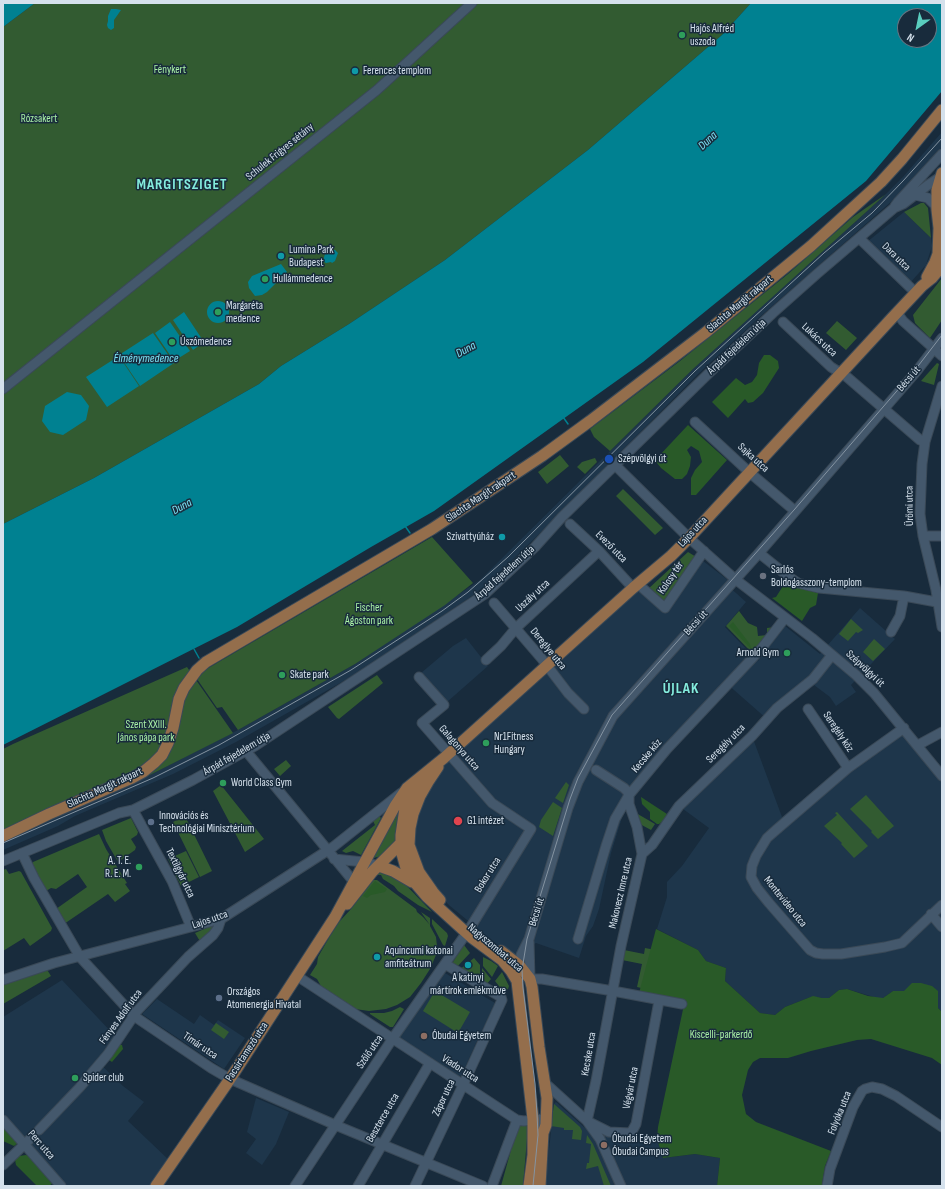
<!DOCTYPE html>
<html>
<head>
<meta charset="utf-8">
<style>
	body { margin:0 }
	#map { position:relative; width:945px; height:1189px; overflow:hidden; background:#182b3c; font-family:"Sofia Sans Condensed",sans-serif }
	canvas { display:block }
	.frame { position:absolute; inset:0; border:4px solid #d5e1ec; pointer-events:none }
	.north { position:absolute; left:897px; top:8px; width:40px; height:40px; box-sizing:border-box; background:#182b3c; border:1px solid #647482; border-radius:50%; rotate:213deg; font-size:11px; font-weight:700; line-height:16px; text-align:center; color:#d5e1ec }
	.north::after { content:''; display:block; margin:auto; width:14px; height:18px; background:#59cebf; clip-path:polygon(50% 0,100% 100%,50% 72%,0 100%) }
</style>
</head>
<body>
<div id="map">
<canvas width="945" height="1189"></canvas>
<div class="frame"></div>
<div class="north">N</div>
</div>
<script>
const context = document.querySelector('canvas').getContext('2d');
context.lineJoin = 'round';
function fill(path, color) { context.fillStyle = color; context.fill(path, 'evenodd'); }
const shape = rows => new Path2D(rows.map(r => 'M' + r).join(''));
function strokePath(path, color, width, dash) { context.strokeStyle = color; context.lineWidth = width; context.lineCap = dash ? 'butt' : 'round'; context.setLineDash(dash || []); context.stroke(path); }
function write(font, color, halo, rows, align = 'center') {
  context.font = font + ' "Sofia Sans Condensed",sans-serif'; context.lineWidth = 3; context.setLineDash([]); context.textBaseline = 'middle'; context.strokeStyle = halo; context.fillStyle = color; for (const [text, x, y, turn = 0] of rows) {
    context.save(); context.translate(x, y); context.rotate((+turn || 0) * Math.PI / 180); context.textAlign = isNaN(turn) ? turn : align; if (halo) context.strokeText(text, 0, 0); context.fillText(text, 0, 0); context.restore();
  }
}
fill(shape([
	[942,132,942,147,892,201,762,315,698,374,533,540,488,583,472,596,356,674,236,742,173,774,75,816,58,826,3,850,3,840,140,780,238,730,355,664,480,580,693,369,886,194,903,177],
	[904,212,931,238,932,246,926,265,910,283,867,242],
	[703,561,728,580,726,584,746,602,725,627,758,661,785,626,820,654,860,608,895,639,851,685,856,692,836,706,830,697,810,682,767,719,726,683,629,795,611,853,599,909,593,926,586,936,579,958,536,943,511,956,450,906,432,888,420,869,411,841,421,802,441,770,454,755,565,658,639,589,666,613],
	[466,638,488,666,447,702,421,673,453,646],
	[897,727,942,781,942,1012,938,1008,904,991,893,991,883,998,877,998,847,989,839,990,829,998,822,998,813,997,808,998,785,1007,775,1015,760,1013,725,981,726,968,706,961,698,950,657,929,667,897,667,882,682,866,709,828,679,806,752,736,782,817,838,770],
	[445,973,495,1003,460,1078,399,1038],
	[62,980,116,1037,98,1062,123,1086,144,1102,128,1121,170,1161,151,1186,65,1186,3,1113,3,1017],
	[157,999,194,1024,200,1015,214,1025,218,1020,245,1038,224,1069,142,1014],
	[256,1098,289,1112,276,1144,262,1165,246,1153,256,1139,247,1132],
	[556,1102,584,1127,592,1131,619,1136,657,1139,663,1158,695,1154,720,1158,717,1186,545,1186,554,1104]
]), '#1e364b');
fill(shape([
	[35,3,751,3,722,35,588,150,445,260,349,324,281,366,259,384,94,478,3,524,3,27],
	[886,194,693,369,610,451,594,437,590,429,680,361,788,274,853,217],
	[921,203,924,203,928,208,931,238,904,212],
	[942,278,942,320,930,338,915,323,913,315],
	[837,321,857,338,846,350,826,333],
	[937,363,939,364,934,385,921,381],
	[560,455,569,466,547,484,538,472],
	[595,458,597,462,585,474,577,467,582,462],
	[623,489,663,528,655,535,616,496],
	[432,537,473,583,445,605,355,664,238,730,222,707,217,708,197,679,205,670],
	[688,552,698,558,667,604,647,590],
	[739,611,748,623,757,627,758,636,767,635,767,628,774,627,752,653,726,626],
	[851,619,863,630,858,633,856,632,848,641,839,634],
	[874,639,885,649,873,661,863,652],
	[187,667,233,733,140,780,134,772,3,832,3,749,13,744],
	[377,675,383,683,339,719,337,718,328,707],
	[286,760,291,766,280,776,274,769],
	[566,782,569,785,563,803,555,798],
	[221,785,264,839,245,852,213,791],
	[866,795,894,826,878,839,871,832,872,831,850,809],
	[553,802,562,808,553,836,539,827,541,820],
	[397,809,400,809,395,843,382,856,373,858],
	[837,812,868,846,854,858,841,844,842,843,824,826,837,815,835,813],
	[636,813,655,824,651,830,638,823],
	[185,816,212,871,200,877,173,822],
	[379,816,381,818,361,855,353,851,346,853,342,851,375,825,373,821],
	[131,818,138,832,137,835,131,839,136,847,135,850,118,862,106,841,102,830],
	[99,834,106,849,127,883,125,884,130,891,115,902,108,894,64,924,56,909,87,887,78,874,56,889,51,888,46,891,32,866,33,862],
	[186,851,199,877,181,886,168,859],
	[6,869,9,874,19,871,21,872,52,928,51,931,30,946,24,938,3,951,3,870],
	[382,871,401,880,432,912,418,905,398,891,394,886,383,879,381,875,378,875,378,874],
	[373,880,377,880,416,909,417,912,423,917,430,925,421,912,430,918,430,926,436,937,437,946,436,955,430,969,421,983,410,997,397,1005,386,1009,369,1011,355,1009,322,988,317,979,310,975,317,964,318,957,330,936,339,922,351,909],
	[432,919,447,933,448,936,445,946,443,945,432,924],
	[216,924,216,927,201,943,195,933],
	[464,945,470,953,456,968,451,965],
	[645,948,676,954,667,994,637,987,642,964,622,960,624,950,644,954],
	[483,957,491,961,498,966,492,977,483,966],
	[474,958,480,965,480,982,459,970],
	[46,968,51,976,3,1004,3,982],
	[482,968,491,979,486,985,482,983],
	[502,972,509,986,508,989,505,990,502,990,495,981],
	[435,991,470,1012,458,1033,423,1011],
	[400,1007,404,1009,393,1027,390,1027,370,1014,370,1013,384,1013,392,1011],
	[216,1023,229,1032,224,1039,211,1030],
	[554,1104,580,1127,582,1131,581,1140,572,1139,573,1130,564,1130,564,1128,551,1126],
	[519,1121,527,1125,528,1127,523,1186,501,1186],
	[587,1135,593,1144,611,1186,604,1186,598,1166,586,1169,587,1163,589,1163,591,1144,586,1143]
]), '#325b31');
fill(shape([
	[764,355,770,355,778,361,779,368,763,393,753,402,748,403,745,399,728,418,712,402,736,378,745,385,752,382,757,375,759,363],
	[688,425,727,460,696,495,691,495,691,478,695,470,702,462,699,451,691,446,687,450,691,457,690,466,687,474,682,479,675,479,661,468,657,463,658,457],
	[790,585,818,593,816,605,810,608,802,621,772,598,776,597,783,586],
	[733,622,750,644,751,649,729,626],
	[641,797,667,814,663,821,659,824,657,824,650,819,650,812,642,804],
	[375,881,387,889,385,892,371,895,367,898,363,896],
	[656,929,698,950,706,961,726,968,725,981,760,1013,775,1015,785,1007,813,996,822,998,829,998,839,990,847,989,868,996,883,998,893,991,904,991,912,983,921,983,932,986,938,991,938,1008,942,1012,942,1065,932,1058,871,1039,857,1040,811,1051,788,1058,760,1058,753,1062,748,1070,742,1095,746,1114,756,1122,831,1151,825,1166,822,1184,825,1186,717,1186,720,1158,695,1154,663,1158,657,1139,658,1127,685,1000,639,993],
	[118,1044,122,1045,123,1049,112,1062,109,1060],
	[3,1126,18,1143,14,1146,3,1141],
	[26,1155,29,1156,53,1183,49,1186,37,1186,16,1165,15,1160,17,1157,19,1156]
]), '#295a28');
fill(shape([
	[3,3,35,3,3,27],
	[751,3,942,3,942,91,866,181,643,362,434,511,371,547,237,627,3,745,3,524,94,478,259,384,281,366,349,324,445,260,588,150,722,35],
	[905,16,929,16,929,40,905,40],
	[111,9,116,9,121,10,114,20,114,28,111,30,108,28,107,25,108,21,108,16],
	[328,250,330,251,335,250,338,253,335,261,332,263,331,262,326,263,323,261,325,254,324,252],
	[281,264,287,272,267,292,262,295,255,296,249,288,248,282,252,276],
	'207 312a11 11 0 1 1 22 0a11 11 0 1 1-22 0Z',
	[184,312,204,342,193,350,173,320],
	[170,322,190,351,174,361,155,333],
	[153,333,174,363,140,386,119,355],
	[119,356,139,386,107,407,86,377],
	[67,392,81,395,89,406,86,420,63,435,50,432,42,421,45,406]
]), '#008191');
strokePath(shape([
	[563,417,568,424],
	[405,526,410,533],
	[194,649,199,658]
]), '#008191', 1.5);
const minor = shape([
	[915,195,928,198,935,205,937,210],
	[895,206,898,202,942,154],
	[859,238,916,293],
	[897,313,903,321,942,356],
	[783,322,831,367,847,377,920,440,925,442],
	[942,386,925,442,922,464,920,514,923,536,936,590,942,627],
	[3,389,377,90,472,3],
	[695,422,749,472,795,511],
	[615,465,689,538,735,579,812,638,856,675,874,693,942,776],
	[570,524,599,551,633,588],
	[923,536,942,536],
	[759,553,789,577,798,583,819,588,904,596,942,603],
	[638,584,665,608,704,551],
	[494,603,542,659,568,693,584,709],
	[891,632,900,616,904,596],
	[486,660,501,646,516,628,599,551],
	[808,709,848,768],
	[904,728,848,768,776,830,767,838,756,856,752,866,751,877,757,888,769,903,810,950,816,953,823,954,841,954,885,947,902,943,942,905],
	[918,745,942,732],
	[246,751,354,882],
	[133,810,172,881,191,927],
	[22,853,34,878,80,957,134,1016,211,1068,230,1079,340,1127,483,1186],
	[642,854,652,845,679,806,752,736,777,708,813,679,832,655],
	[334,859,364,862,379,866],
	[3,861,119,813,133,810,193,780,255,746,485,594,535,547,562,517,709,373,773,313,818,273,894,208,903,204,928,185,942,176],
	[931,914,942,927],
	[578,939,606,846,615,819,629,795,667,749,761,649,785,618],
	[529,942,530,979,542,979,613,991,682,1004],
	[518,971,521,955,529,939,568,808,578,782,613,716,759,553,916,372,942,338],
	[297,976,517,1120,524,1121,542,1119,543,1130],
	[3,980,54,963,221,919,333,847,401,793],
	[544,1082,587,1121,600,1139,621,1186],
	[3,1120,61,1186],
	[587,1121,596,1081,621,946,642,854,637,827,629,804,629,795,627,791,624,788,596,770],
	[587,1121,609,1132,631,1133,636,1124,659,1001],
	[39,1130,80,1087,108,1054,137,1011,188,957,213,935,218,928,221,919],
	[3,1165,30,1139],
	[295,1186,393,1038,470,928,531,829,492,803,422,723,444,705,419,677],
	[358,1186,430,1063],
	[415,1186,463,1085,502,1000,501,997,445,964],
	[492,1186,517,1120],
	[827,1186,830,1169,853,1107,862,1091,865,1089,872,1087,882,1089,896,1096,942,1127]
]);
const major = shape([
	[927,277,935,262,938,254,939,228,937,210,937,190,942,173],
	[416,786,405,808,401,835,401,850,406,868,416,884,427,897,471,937,502,960,511,971,517,981,533,1119,533,1155,529,1186],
	[410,828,409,845,419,872,433,892,440,900],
	[3,836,49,814,132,778,143,772,154,763,162,755,168,743,173,728,179,699,184,688,197,670,206,662,432,529,542,456,590,421,705,333,811,246,881,182,902,159,942,110],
	[379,866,393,871,412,882],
	[347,904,372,872,405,839,410,828,413,814,420,796,428,782,438,767],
	[501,951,519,965,526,974,530,979,532,987,539,1047,547,1098,546,1125,543,1133,540,1186],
	[156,1186,230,1079,335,917,395,806,407,788,444,758,633,588,671,556,689,538,892,318,922,286,932,278,942,266]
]);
strokePath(minor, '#3a4957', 11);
strokePath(major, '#3a4957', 13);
strokePath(minor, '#44586c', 9);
strokePath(major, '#946e4c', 11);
strokePath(shape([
	[3,843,153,778,219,745,351,670,442,611,468,592,508,557,695,371,824,253,872,213,903,181,942,138],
	[533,1186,538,1135,537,1114,535,1084,523,988,522,970,527,939,570,799,578,778,612,715,794,510,915,370,942,335]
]), '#8594a2', 1);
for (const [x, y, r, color] of [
	[682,35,4,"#2e9e5b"],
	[355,71,4,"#0f9aa8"],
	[281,256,4,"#0f9aa8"],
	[265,279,4,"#2e9e5b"],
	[218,312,4,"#2e9e5b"],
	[172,342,4,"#2e9e5b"],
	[609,459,5,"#1a4fb4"],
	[502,537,4,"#0f9aa8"],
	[763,576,4,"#6b7280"],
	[787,653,4,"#2e9e5b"],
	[282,675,4,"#2e9e5b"],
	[486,743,4,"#2e9e5b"],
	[223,783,4,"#2e9e5b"],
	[458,821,5,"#e0444e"],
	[151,822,4,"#5c6f8a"],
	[139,867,4,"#2e9e5b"],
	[377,957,4,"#0f9aa8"],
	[468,965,4,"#0f9aa8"],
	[219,998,4,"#5c6f8a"],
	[424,1036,4,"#8d6e63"],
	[75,1078,4,"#2e9e5b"],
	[604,1145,4,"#8d6e63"]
]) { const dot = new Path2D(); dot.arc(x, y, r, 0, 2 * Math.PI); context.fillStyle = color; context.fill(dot); strokePath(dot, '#182b3c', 1.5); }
write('11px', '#d5e1ec', '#182b3c', [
	["Hajós Alfréd",690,29],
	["uszoda",690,42],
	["Ferences templom",363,71],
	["Lumina Park",289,250],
	["Budapest",289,263],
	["Hullámmedence",273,279],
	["Margaréta",226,306],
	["medence",226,319],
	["Úszómedence",180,342],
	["Szépvölgyi út",618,459],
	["Szivattyúház",494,537,"right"],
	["Sarlós",771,570],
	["Boldogasszony-templom",771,583],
	["Arnold Gym",779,653,"right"],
	["Skate park",290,675],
	["Nr1Fitness",494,737],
	["Hungary",494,750],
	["World Class Gym",231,783],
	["Innovációs és",159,816],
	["Technológiai Minisztérium",159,829],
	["G1 intézet",467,821],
	["A. T. E.",131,861,"right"],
	["R. E. M.",131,874,"right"],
	["Aquincumi katonai",385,951],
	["amfiteátrum",385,964],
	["A katinyi",468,978,"center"],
	["mártírok emlékműve",468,991,"center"],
	["Országos",227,992],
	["Atomenergia Hivatal",227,1005],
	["Óbudai Egyetem",432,1036],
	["Spider club",83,1078],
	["Óbudai Egyetem",612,1139],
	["Óbudai Campus",612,1152]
], 'left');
write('11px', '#aaf2a6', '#182b3c', [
	["Fénykert",170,70],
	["Rózsakert",39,119],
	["Fischer",369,608],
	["Ágoston park",369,621],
	["Szent XXIII.",146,725],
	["János pápa park",146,738],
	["Kiscelli-parkerdő",721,1035]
]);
write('11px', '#d5e1ec', '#182b3c', [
	["Schulek Frigyes sétány",280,152,-39],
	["Dara utca",896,257,44],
	["Slachta Margit rakpart",740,304,-40],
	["Lukács utca",819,340,43],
	["Árpád fejedelem útja",737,347,-43],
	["Bécsi út",909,379,-49],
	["Sajka utca",753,458,42],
	["Slachta Margit rakpart",481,497,-34],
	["Ürömi utca",910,506,-91],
	["Lajos utca",693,532,-47],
	["Evező utca",611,547,45],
	["Árpád fejedelem útja",505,573,-42],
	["Kolosy tér",671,578,-56],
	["Uszály utca",533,596,-43],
	["Bécsi út",696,623,-48],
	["Dereglye utca",548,649,51],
	["Szépvölgyi út",865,669,43],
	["Seregély köz",838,732,56],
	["Seregély utca",726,744,-45],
	["Galagonya utca",459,748,49],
	["Árpád fejedelem útja",237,754,-30],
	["Kecske köz",647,756,-50],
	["Slachta Margit rakpart",105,788,-25],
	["Textilgyár utca",180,873,64],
	["Bokor utca",488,875,-58],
	["Makovecz Imre utca",621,893,-77],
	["Montevideo utca",785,902,51],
	["Bécsi út",537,912,-73],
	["Lajos utca",210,920,-19],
	["Nagyszombat utca",495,948,40],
	["Fényes Adolf utca",121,1017,-54],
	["Tímár utca",200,1046,34],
	["Pacsirtamező utca",247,1052,-57],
	["Szőlő utca",370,1052,-56],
	["Kecske utca",589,1054,-80],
	["Viador utca",460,1069,33],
	["Végvár utca",631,1088,-79],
	["Zápor utca",444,1098,-65],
	["Folyóka utca",840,1113,-68],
	["Beszterce utca",383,1118,-60],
	["Perc utca",41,1145,49]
]);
write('italic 12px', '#7ce5f7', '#182b3c', [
	["Duna",708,141,-43],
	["Duna",466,350,-29],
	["Élménymedence",146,359],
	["Duna",182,507,-29]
]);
context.letterSpacing = '1px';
write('bold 15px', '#84ecdd', '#182b3c', [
	["MARGITSZIGET",182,185],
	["ÚJLAK",681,689]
]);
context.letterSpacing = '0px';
</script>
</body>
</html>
